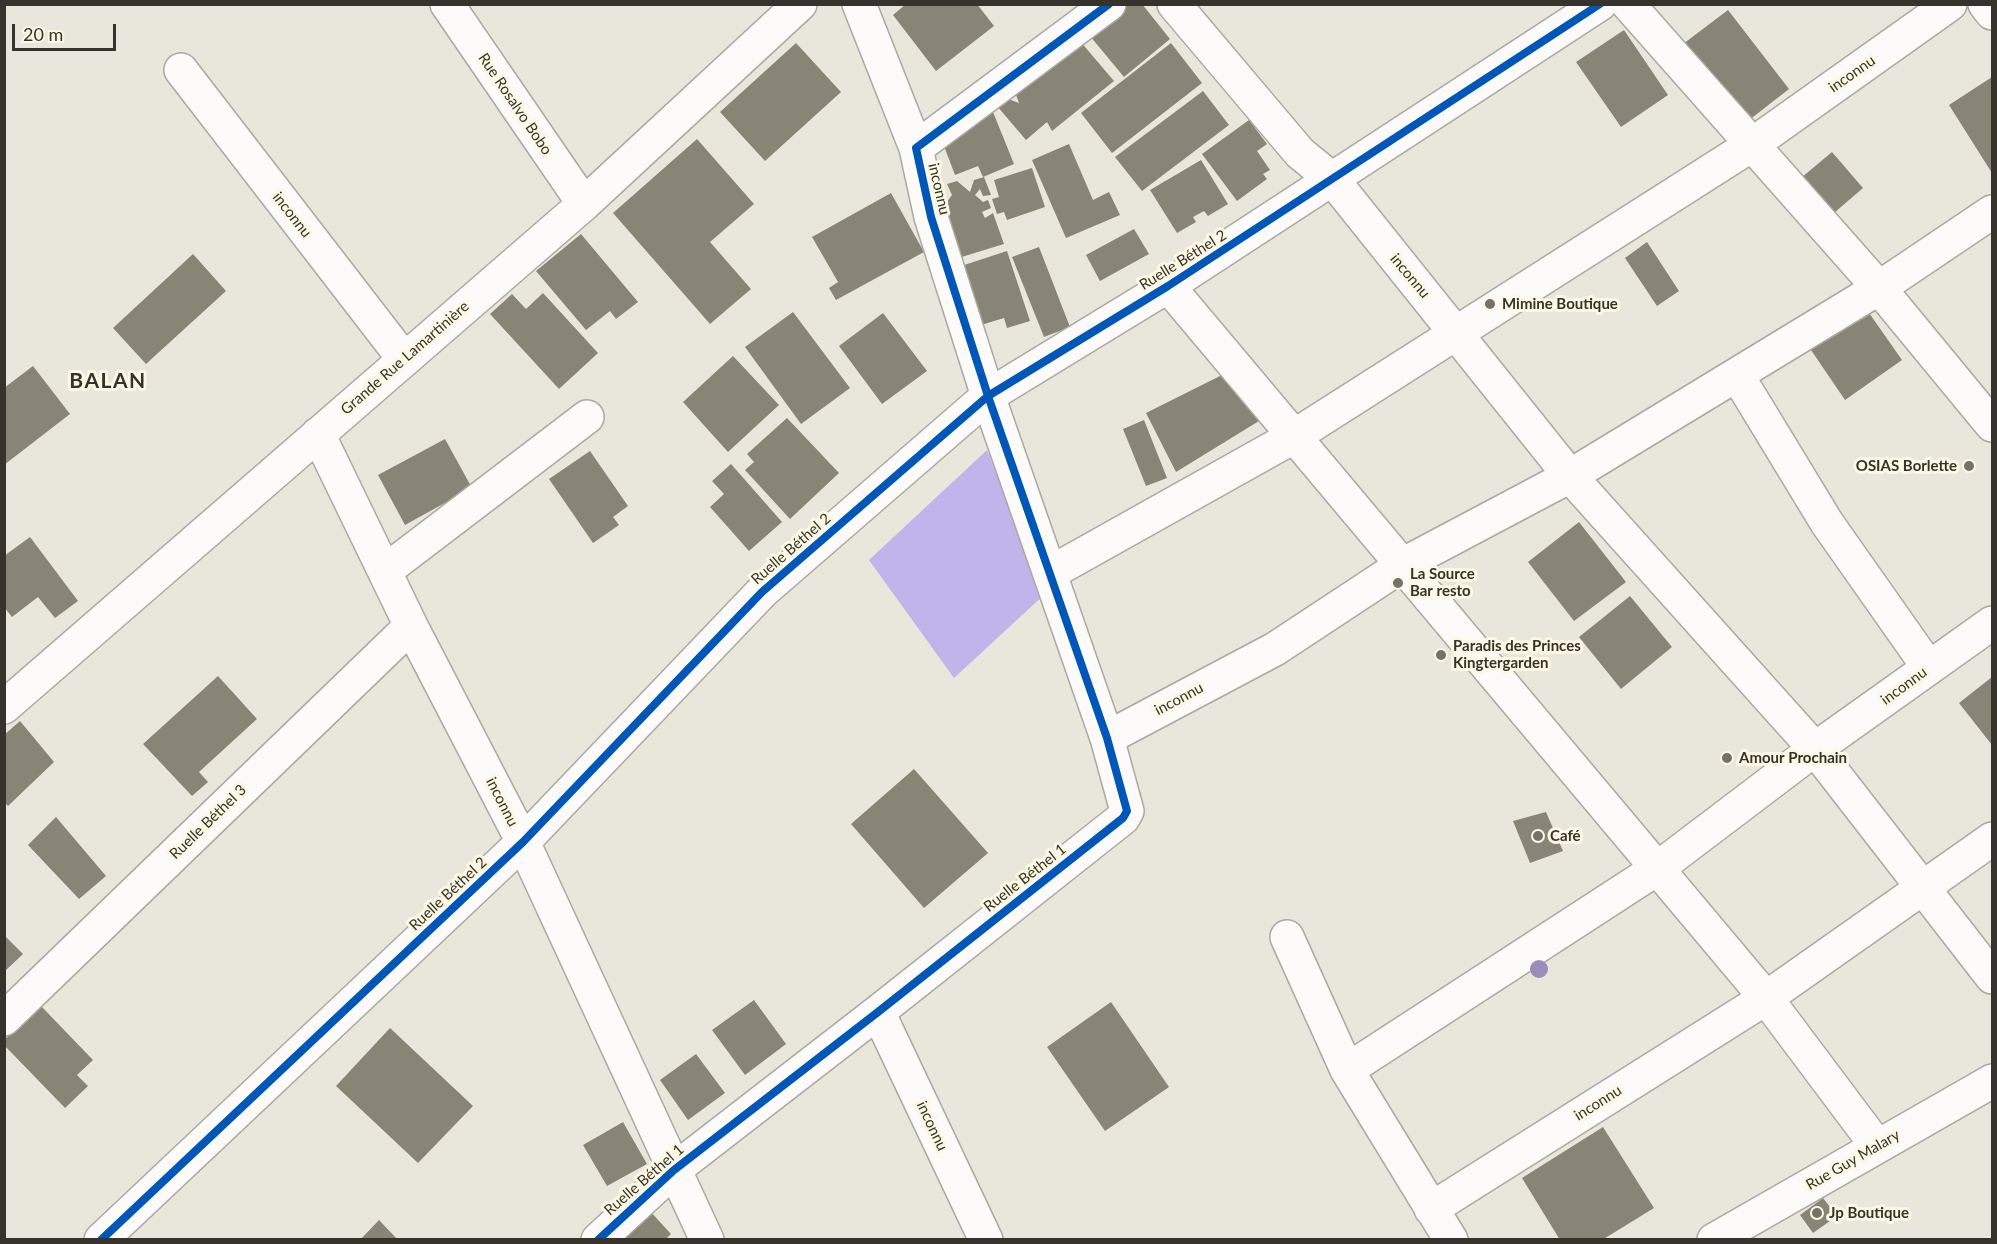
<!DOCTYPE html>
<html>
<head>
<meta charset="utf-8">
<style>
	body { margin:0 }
	#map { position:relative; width:1997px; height:1244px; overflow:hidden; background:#e9e7dc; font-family:Lato,sans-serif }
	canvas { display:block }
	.frame { position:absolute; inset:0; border:6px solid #35332b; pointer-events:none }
	.scale { position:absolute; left:12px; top:24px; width:104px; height:27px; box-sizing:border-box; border:3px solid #35332b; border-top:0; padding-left:8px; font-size:18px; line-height:21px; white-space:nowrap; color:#35332b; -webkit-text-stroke:4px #fdf8e3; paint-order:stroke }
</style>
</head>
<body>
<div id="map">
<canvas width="1997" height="1244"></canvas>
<div class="frame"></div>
<div class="scale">20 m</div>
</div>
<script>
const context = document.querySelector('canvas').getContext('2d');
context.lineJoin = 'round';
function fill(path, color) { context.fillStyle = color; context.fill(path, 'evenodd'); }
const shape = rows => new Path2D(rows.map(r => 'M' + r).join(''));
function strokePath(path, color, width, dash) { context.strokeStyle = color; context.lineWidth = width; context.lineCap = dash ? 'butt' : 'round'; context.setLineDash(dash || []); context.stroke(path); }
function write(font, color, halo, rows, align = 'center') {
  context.font = font + ' Lato,sans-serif'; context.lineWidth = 6; context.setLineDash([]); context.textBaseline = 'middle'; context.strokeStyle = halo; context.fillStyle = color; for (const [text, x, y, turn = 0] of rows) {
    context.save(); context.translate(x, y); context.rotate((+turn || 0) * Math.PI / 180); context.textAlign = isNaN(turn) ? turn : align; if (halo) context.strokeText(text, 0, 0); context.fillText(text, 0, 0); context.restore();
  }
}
fill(shape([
	[987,450,1045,594,954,678,869,560]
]), '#c0b5ea');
fill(shape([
	[906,4,977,4,994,26,936,71,893,15],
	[1116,4,1142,4,1170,39,1124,77,1085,30],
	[1728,10,1789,89,1744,124,1683,44],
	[1624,30,1668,95,1621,127,1576,62],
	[1074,34,1114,81,1052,131,1047,122,1026,140,991,99,997,95,1019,103,1014,89],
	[796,43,841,92,765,161,720,112],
	[1171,43,1202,83,1112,153,1081,113],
	[1992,77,1992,173,1949,105],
	[1203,91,1229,125,1142,191,1115,157],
	[993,112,1014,164,983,177,978,166,955,175,939,133],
	[1249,120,1267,144,1257,151,1270,170,1263,174,1267,179,1237,201,1202,154],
	[697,139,754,204,710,242,751,289,710,324,613,213],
	[1069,144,1093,200,1109,192,1120,215,1066,238,1032,160],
	[1832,152,1863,188,1827,219,1795,183],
	[1201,160,1228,204,1208,216,1204,211,1193,217,1196,222,1177,233,1150,190],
	[1032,168,1045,207,1007,220,1004,212,997,214,992,199,999,197,994,180],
	[984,177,991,195,983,196,980,189,975,195,983,202,988,200,991,208,982,212,985,218,993,213,1004,244,955,259,938,214,952,195,947,184,957,181,970,192,974,180],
	[891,193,924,252,836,300,829,288,838,282,812,237],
	[1134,229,1149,254,1100,281,1086,255],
	[581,234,638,302,616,319,610,311,586,330,536,271],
	[1647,242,1679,291,1657,306,1625,258],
	[1039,247,1070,327,1044,337,1012,257],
	[1007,251,1030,321,1007,328,1004,318,968,329,949,270],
	[193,254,226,291,146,364,113,328],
	[543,293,598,353,559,389,490,314,512,294,526,309],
	[1867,310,1902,360,1845,400,1811,350],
	[793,312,850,388,801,424,745,347],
	[883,313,927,371,882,404,839,346],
	[733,356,779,405,728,452,683,402],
	[33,366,70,414,4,465,4,388],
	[1222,375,1259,421,1176,472,1146,413],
	[787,418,839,473,790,519,745,470,754,462,747,454],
	[1144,420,1167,478,1146,486,1123,429],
	[445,439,472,488,405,525,378,475],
	[590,451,628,506,613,517,619,525,593,543,549,479],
	[731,464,782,522,749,551,710,507,724,494,712,481],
	[1579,522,1626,582,1574,621,1528,562],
	[30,537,78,601,55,618,38,597,12,617,4,607,4,556],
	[1630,596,1672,647,1621,689,1579,637],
	[218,676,257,719,199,772,208,782,192,796,143,744],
	[1992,677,1992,745,1959,703],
	[20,721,54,762,8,806,4,802,4,735],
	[914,769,988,853,924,908,851,824],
	[1546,812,1563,851,1530,863,1513,821],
	[56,817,106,876,79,899,28,845],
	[4,935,23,954,4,972],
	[754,1000,786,1044,745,1075,712,1030],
	[1111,1002,1169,1087,1105,1131,1047,1047],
	[41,1006,93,1060,77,1075,88,1086,65,1108,4,1045,4,1040],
	[390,1028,473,1106,418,1163,336,1086],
	[696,1054,725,1093,688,1120,660,1080],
	[623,1122,647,1164,607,1186,583,1145],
	[1603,1127,1654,1208,1602,1240,1560,1240,1522,1178],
	[1823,1198,1837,1216,1813,1233,1800,1215],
	[650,1211,671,1234,665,1240,619,1240],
	[379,1220,398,1240,360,1240]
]), '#888577');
const minor = shape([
	[447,4,584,204],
	[859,4,916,148],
	[1174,4,1300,153,1333,180,1570,476,1815,749,1992,977],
	[1628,4,1879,288,1992,425],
	[1985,4,1992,13],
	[181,70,404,359],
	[1168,286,1766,998,1877,1146],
	[1737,375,1827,523,1929,668],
	[318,434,411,626,523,842,707,1240],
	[385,571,587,417],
	[1050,573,1293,437,1753,144,1950,4],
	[4,707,584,204,800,4],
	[1107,738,1275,649,1404,564,1570,476,1879,288,1992,212],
	[1287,937,1347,1070,1451,1240],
	[878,1012,986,1240],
	[4,1019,411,626],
	[1347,1070,1658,868,1815,749,1992,623],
	[1431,1209,1766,998,1992,839],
	[101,1240,523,842,762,592,988,396,1168,286,1600,4],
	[598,1240,674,1170,878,1012,1123,818,1127,811,1107,738,988,396,931,217,916,148,1109,4],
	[1714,1240,1992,1081]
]);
strokePath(minor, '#aaa8a0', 36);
strokePath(minor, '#fcfbfa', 33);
strokePath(shape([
	[101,1240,523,842,762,592,988,396,1168,286,1600,4],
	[598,1240,674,1170,878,1012,1123,818,1127,811,1107,738,988,396,931,217,916,148,1109,4]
]), '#0057b8', 8);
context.fillStyle = '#9a8dba';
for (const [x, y] of [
	[1539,969]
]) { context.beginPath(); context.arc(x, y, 9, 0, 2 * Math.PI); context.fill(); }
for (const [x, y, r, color] of [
	[1490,304,6,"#747269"],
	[1969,466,6,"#747269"],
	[1398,583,6,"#747269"],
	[1441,655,6,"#747269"],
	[1727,758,6,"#747269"],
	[1538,836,6,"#747269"],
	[1817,1213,6,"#747269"]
]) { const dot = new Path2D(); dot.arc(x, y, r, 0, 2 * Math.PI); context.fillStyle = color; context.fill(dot); strokePath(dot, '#fdf8e3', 2); }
write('15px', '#35332b', '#fdf8e3', [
	["inconnu",1852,74,-35],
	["Rue Rosalvo Bobo",515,104,56],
	["inconnu",939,189,77],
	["inconnu",292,215,52],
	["Ruelle Béthel 2",1183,260,-32],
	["inconnu",1410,276,50],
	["Grande Rue Lamartinière",405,358,-41],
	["Ruelle Béthel 2",791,549,-41],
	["inconnu",1904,686,-36],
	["inconnu",1179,699,-28],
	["inconnu",502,802,63],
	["Ruelle Béthel 3",208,822,-44],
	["Ruelle Béthel 1",1025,878,-38],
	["Ruelle Béthel 2",448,894,-43],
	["inconnu",1598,1103,-32],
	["inconnu",932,1126,65],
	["Rue Guy Malary",1853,1160,-30],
	["Ruelle Béthel 1",644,1180,-41]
]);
write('bold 15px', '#35332b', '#fdf8e3', [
	["Mimine Boutique",1502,304],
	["OSIAS Borlette",1957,466,"right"],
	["La Source",1410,574],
	["Bar resto",1410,591],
	["Paradis des Princes",1453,646],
	["Kingtergarden",1453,663],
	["Amour Prochain",1739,758],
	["Café",1550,836],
	["Jp Boutique",1829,1213]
], 'left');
context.letterSpacing = '1.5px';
write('bold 21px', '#35332b', '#fdf8e3', [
	["BALAN",108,381]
]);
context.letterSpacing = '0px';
</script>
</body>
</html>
